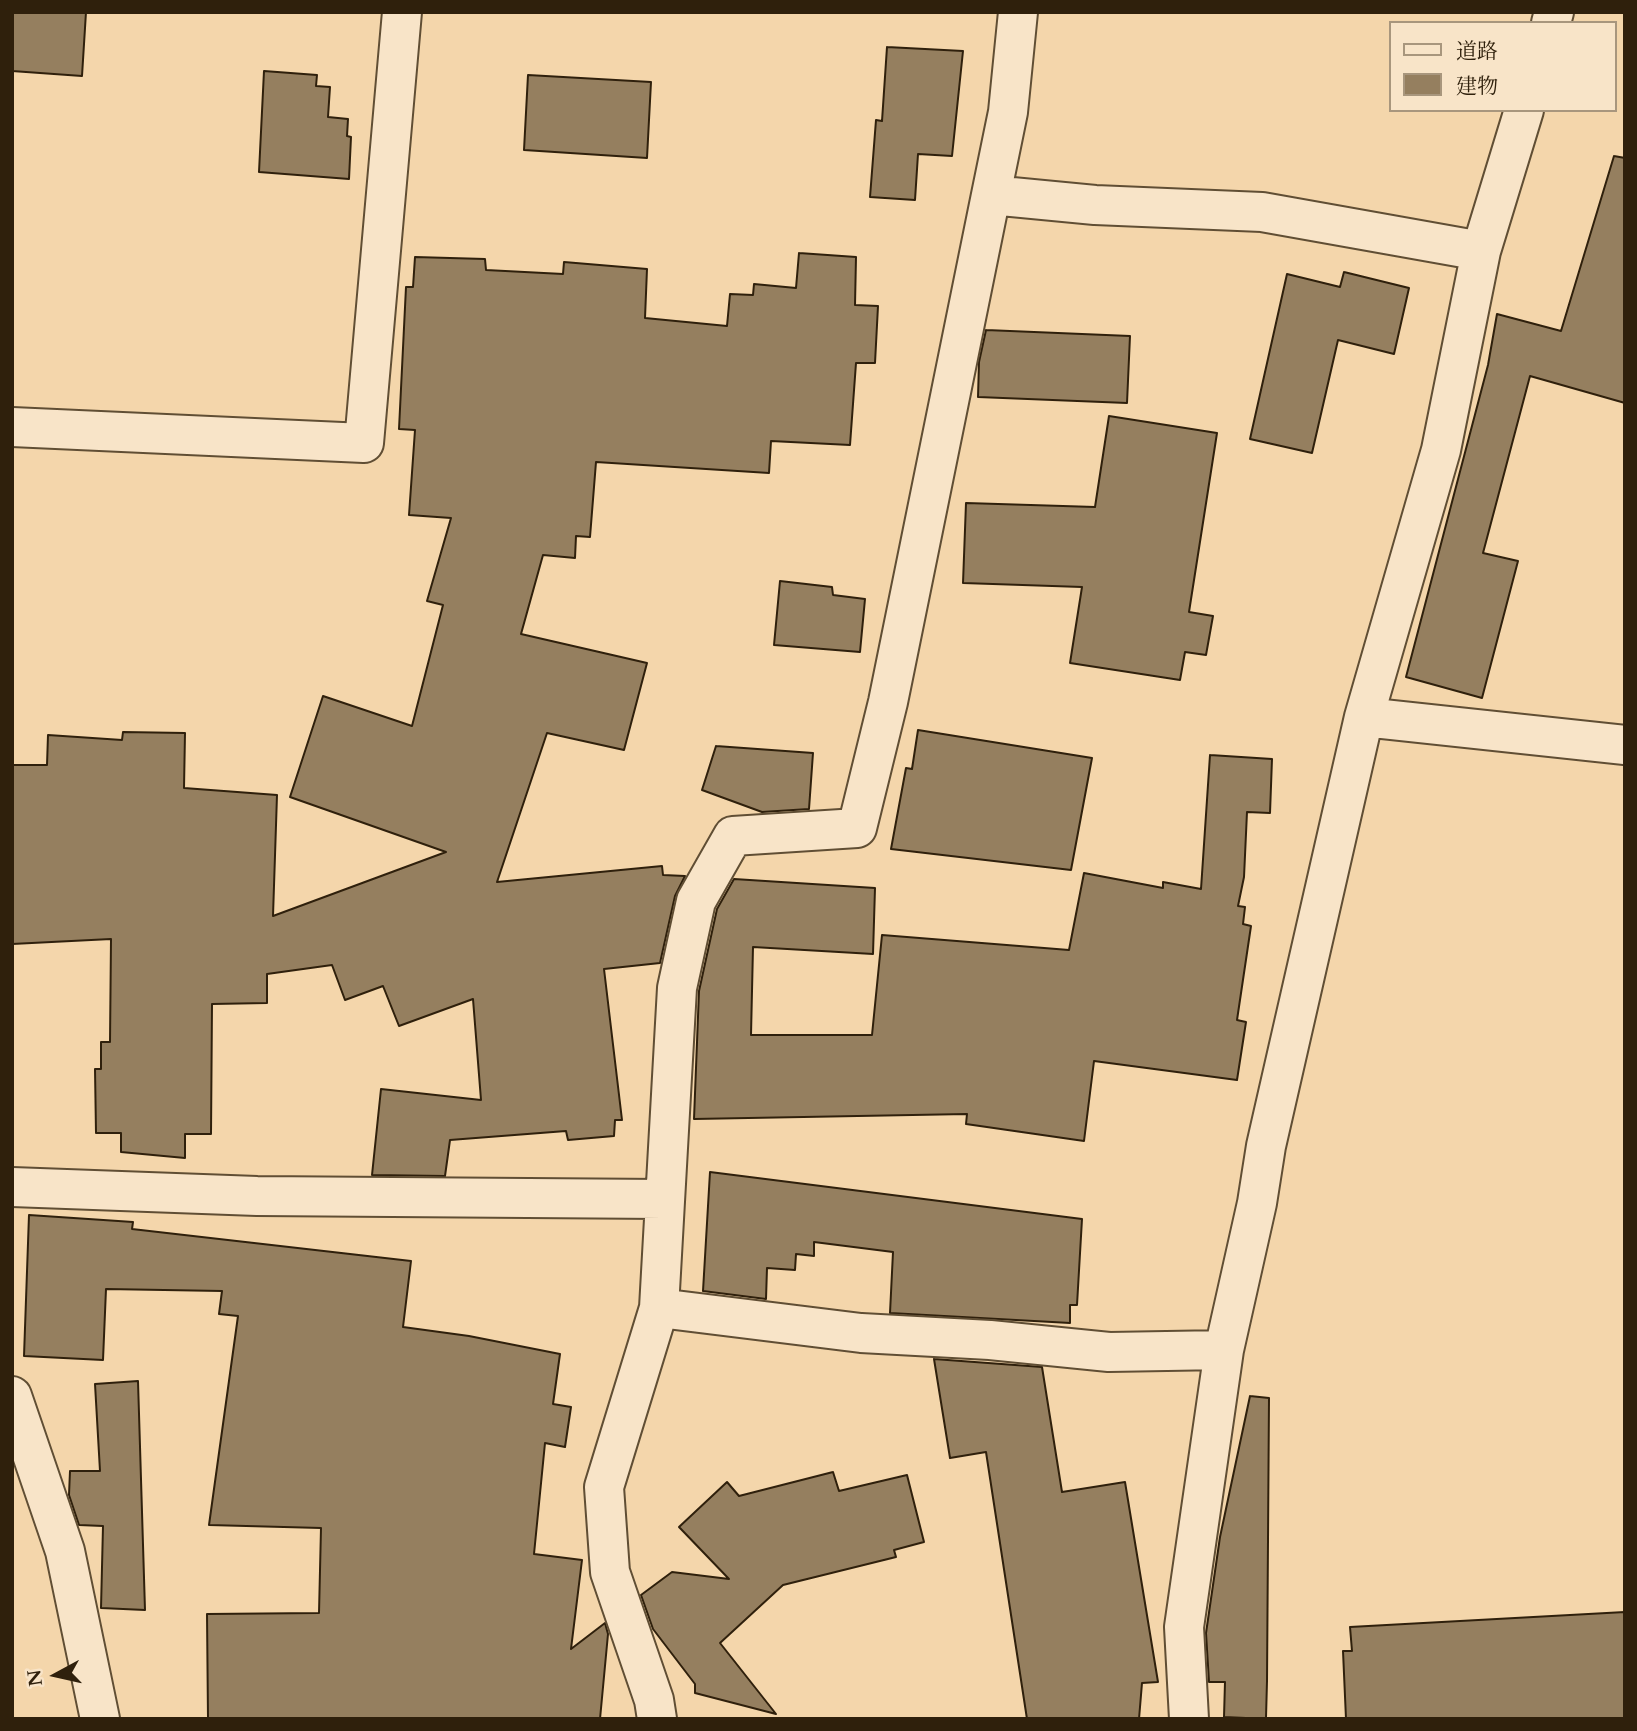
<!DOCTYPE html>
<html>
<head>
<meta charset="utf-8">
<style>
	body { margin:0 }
	#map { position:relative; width:1637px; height:1731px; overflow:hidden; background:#f4d6ab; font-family:Cardo,"Noto Serif JP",serif }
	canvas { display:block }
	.frame { position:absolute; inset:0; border:14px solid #2f200c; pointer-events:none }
	.legend { position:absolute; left:1389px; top:21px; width:228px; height:91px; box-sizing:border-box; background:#f8e4c8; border:2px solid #a8967d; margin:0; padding:9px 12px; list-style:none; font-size:21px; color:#2f200c }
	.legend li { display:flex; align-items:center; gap:14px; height:35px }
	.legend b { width:35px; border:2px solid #a8967d }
	.north { position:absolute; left:21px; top:1640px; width:70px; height:70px; -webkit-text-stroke:5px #f8e4c8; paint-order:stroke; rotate:262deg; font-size:19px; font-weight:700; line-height:28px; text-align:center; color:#2f200c }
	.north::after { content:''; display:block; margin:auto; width:24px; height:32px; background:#2f200c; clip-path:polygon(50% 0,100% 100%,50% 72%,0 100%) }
</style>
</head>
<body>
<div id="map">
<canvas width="1637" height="1731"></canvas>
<div class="frame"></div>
<ul class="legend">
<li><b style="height:9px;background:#f8e4c8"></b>道路</li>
<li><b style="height:19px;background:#957f5f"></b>建物</li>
</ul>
<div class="north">N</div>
</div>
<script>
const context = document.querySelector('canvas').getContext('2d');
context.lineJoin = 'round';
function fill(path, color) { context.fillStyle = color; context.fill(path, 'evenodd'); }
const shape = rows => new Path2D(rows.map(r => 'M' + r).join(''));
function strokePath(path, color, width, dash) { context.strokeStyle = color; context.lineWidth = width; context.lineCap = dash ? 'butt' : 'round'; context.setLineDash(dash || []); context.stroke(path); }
const building = shape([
	[12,12,86,12,82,76,12,71,12,12],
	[887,47,963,51,952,156,918,154,915,200,870,197,876,120,882,121,887,47],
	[264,71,317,75,316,86,330,87,328,117,348,119,347,136,351,137,349,179,259,172,264,71],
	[528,75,651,82,647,158,524,150,528,75],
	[1614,156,1625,158,1625,403,1530,376,1483,553,1518,561,1482,698,1406,677,1488,365,1497,314,1561,331,1614,156],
	[799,253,856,257,855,305,878,306,875,363,856,363,850,445,771,441,769,473,596,462,590,537,576,536,575,558,543,555,521,634,647,663,624,750,547,733,497,882,662,866,663,875,685,876,675,896,660,963,604,969,622,1120,615,1120,614,1136,568,1140,566,1131,450,1140,445,1176,372,1175,381,1089,481,1100,473,999,399,1026,383,986,345,1000,332,965,267,974,267,1003,212,1004,211,1134,185,1134,185,1158,121,1152,121,1133,96,1133,95,1069,101,1069,101,1042,110,1042,111,939,12,944,12,765,47,765,48,735,122,740,123,732,185,733,184,788,277,795,273,916,446,852,290,797,323,696,412,726,443,605,427,601,451,518,409,515,415,430,399,429,406,287,413,287,415,257,485,259,486,270,563,274,564,262,647,269,645,318,727,326,730,294,753,295,754,284,796,288,799,253],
	[1344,272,1409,288,1394,354,1338,340,1312,453,1250,439,1287,274,1340,287,1344,272],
	[986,330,1130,336,1127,403,978,397,979,362,986,330],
	[1109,416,1217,433,1189,612,1213,616,1206,655,1185,652,1180,680,1070,663,1082,587,963,583,966,503,1095,507,1109,416],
	[780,581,832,587,833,595,865,599,860,652,774,645,780,581],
	[918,730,1092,758,1071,870,891,849,906,768,912,769,918,730],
	[716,746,813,753,809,809,762,812,702,790,716,746],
	[1210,755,1272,759,1270,813,1247,812,1244,877,1238,906,1245,907,1243,924,1251,926,1237,1020,1246,1022,1237,1080,1094,1061,1084,1141,966,1124,967,1114,694,1119,699,991,717,909,734,879,875,888,873,954,753,947,751,1035,872,1035,882,935,1069,950,1084,873,1163,888,1163,882,1201,889,1210,755],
	[710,1172,1082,1219,1077,1305,1070,1305,1070,1323,890,1313,893,1252,814,1242,814,1256,796,1254,795,1270,767,1268,766,1299,703,1291,710,1172],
	[29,1215,133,1222,132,1229,411,1261,403,1327,469,1336,560,1354,553,1404,571,1407,565,1447,545,1443,534,1554,582,1560,571,1649,605,1623,608,1634,600,1719,208,1719,207,1614,319,1613,321,1528,209,1525,238,1316,219,1314,222,1291,106,1289,103,1360,24,1356,29,1215],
	[934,1359,1042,1367,1062,1492,1125,1482,1158,1682,1142,1683,1139,1719,1027,1719,986,1452,950,1458,934,1359],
	[138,1381,145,1610,101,1608,103,1526,79,1525,69,1495,70,1471,100,1471,95,1384,138,1381],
	[1250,1396,1269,1398,1267,1681,1266,1718,1246,1718,1224,1717,1225,1682,1209,1682,1206,1633,1220,1537,1250,1396],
	[833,1472,839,1491,907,1475,924,1542,894,1550,896,1557,783,1585,720,1643,776,1714,695,1693,695,1684,653,1629,641,1595,672,1572,729,1579,679,1527,727,1482,739,1496,833,1472],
	[1625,1612,1625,1719,1346,1719,1343,1651,1352,1651,1350,1627,1625,1612]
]);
fill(building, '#957f5f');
strokePath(building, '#2f200c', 2);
const street = shape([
	[1018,12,1008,112,991,195,1095,205,1262,212,1481,251],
	[1551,23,1554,12],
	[12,427,364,443,402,12],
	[1364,717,1625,745],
	[12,1187,257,1196,663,1199],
	[659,1308,861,1333,990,1340,1109,1352,1224,1350],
	[12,1396,65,1551,100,1719],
	[657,1719,654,1700,610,1572,604,1487,659,1308,677,988,696,901,733,836,857,828,888,702,991,195],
	[1189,1719,1184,1627,1224,1350,1257,1203,1266,1146,1364,717,1441,450,1481,251,1524,110]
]);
strokePath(street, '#604e34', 42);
strokePath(street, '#f8e4c8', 38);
</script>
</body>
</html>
